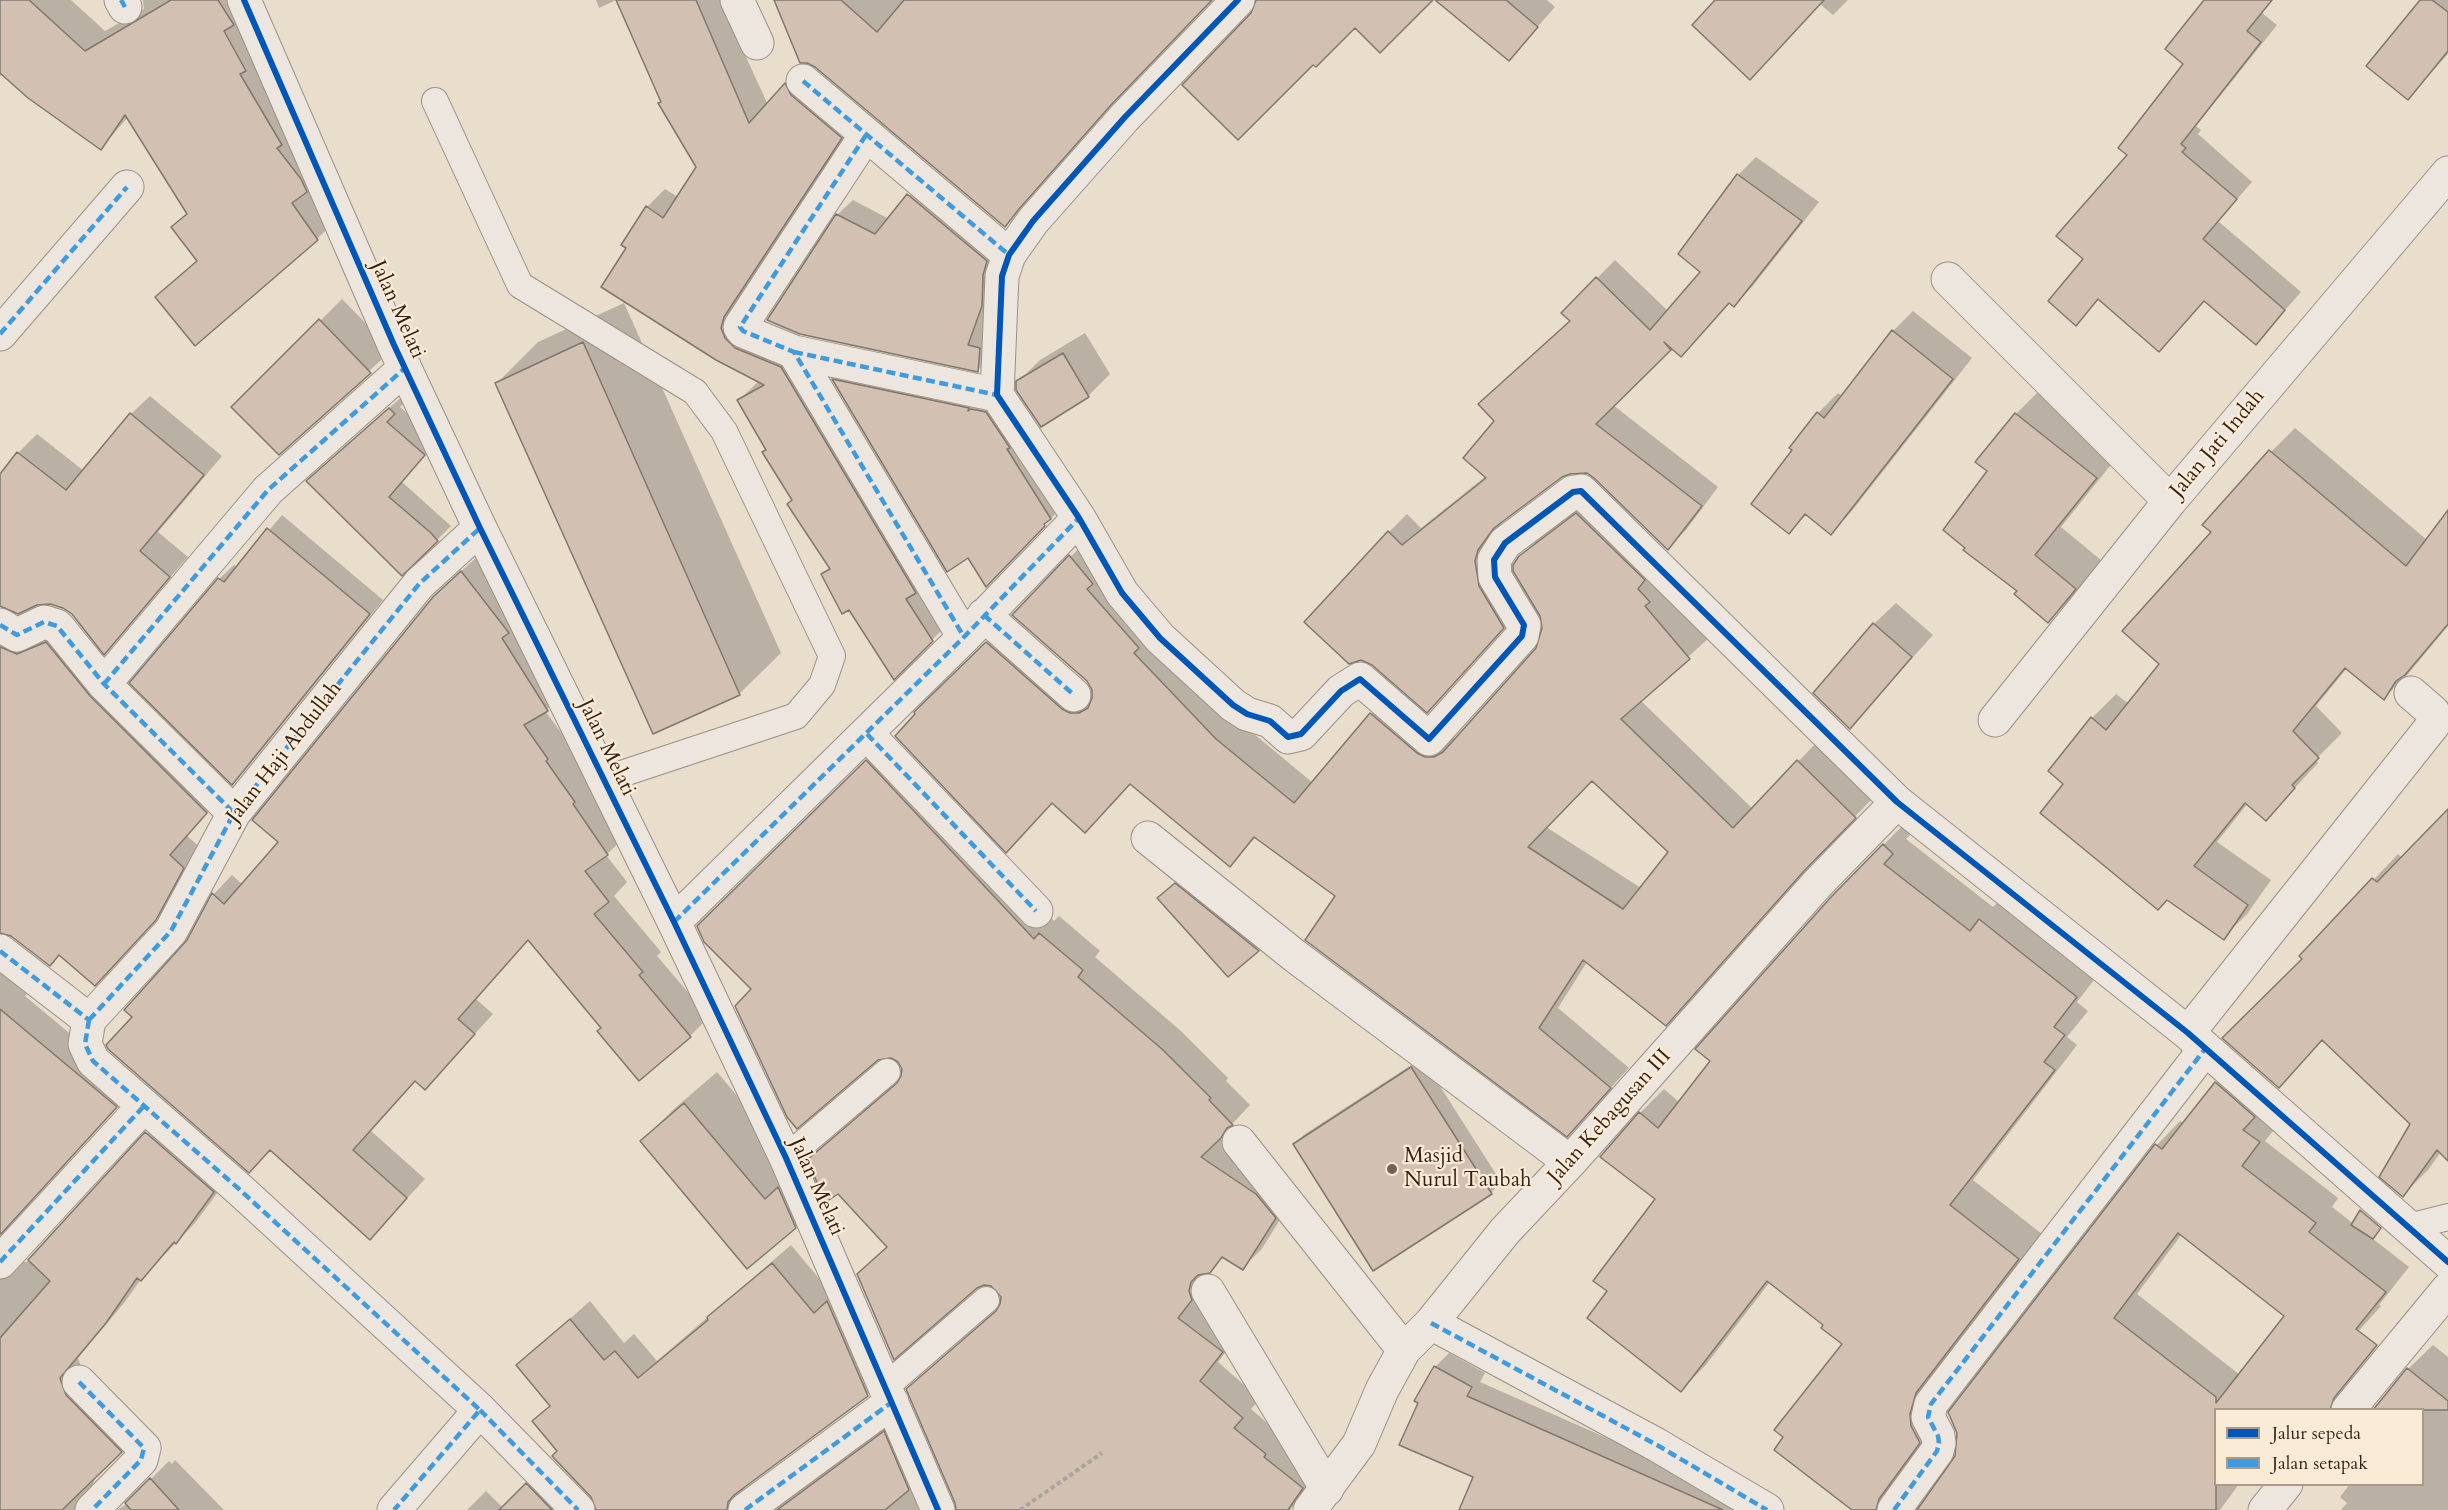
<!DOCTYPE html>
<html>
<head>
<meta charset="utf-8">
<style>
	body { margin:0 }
	#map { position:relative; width:2448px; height:1510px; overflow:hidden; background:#e9ddcc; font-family:Cardo,serif }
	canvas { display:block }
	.legend { position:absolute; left:2214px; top:1408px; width:210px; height:78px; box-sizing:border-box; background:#f9ebd5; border:2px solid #ab9989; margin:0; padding:8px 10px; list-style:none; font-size:18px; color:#351f16 }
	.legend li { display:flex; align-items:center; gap:12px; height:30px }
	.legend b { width:30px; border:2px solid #ab9989 }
</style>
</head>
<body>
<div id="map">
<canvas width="2448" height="1510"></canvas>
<ul class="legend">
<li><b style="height:8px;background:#0057b8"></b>Jalur sepeda</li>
<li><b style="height:8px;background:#3e9bdf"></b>Jalan setapak</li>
</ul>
</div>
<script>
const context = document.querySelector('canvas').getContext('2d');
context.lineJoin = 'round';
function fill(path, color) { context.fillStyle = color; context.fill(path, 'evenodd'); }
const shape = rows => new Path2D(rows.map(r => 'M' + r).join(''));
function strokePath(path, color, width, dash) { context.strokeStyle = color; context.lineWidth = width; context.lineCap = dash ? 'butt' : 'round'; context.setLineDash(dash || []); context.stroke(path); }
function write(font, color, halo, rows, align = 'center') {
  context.font = font + ' Cardo,serif'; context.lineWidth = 4.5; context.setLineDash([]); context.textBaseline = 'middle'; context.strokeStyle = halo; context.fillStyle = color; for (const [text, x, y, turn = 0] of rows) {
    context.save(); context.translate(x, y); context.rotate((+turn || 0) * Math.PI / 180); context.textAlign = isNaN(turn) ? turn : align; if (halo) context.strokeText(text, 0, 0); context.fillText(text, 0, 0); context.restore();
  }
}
fill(shape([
	[0,0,71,0,105,31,144,9,143,0,252,0,337,219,317,239,157,297,198,259,173,227,188,212,128,117,101,148,3,73,0,76],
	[596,0,616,0,599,8],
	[618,0,720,0,768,105,804,66,859,119,739,309,799,349,951,621,894,678,850,608,823,574,830,567,739,400,759,381,628,247,647,207,665,189,678,197,698,167,663,101],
	[777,0,1211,0,1130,84,1005,225],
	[1438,0,1547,0,1555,7,1509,59],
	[1717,0,1848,0,1833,15,1820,4],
	[2207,0,2273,0,2262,13,2277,25,2196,126,2201,130,2198,134,2252,182,2218,221,2301,292,2256,343,2205,300,2159,350,2100,298,2076,323,2085,259,2129,155,2185,64],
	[2422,0,2448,0,2448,54,2408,98],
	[1756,157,1819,202,1752,287,1734,305,1730,302,1681,355,1672,348,1613,405,1718,487,1686,530,1668,548,1595,476,1587,472,1579,471,1561,476,1505,518,1496,531,1521,609,1445,693,1389,532,1407,514,1421,528,1486,476,1496,421,1480,404,1571,320,1563,313,1615,260,1668,311,1702,272,1738,175],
	[924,179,1002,245,997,290,982,330,995,333,993,355,978,370,837,215,853,200,889,219],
	[342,299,392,350,279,453,234,407],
	[624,303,781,653,739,694,654,732,497,383,538,342],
	[1913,311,1972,358,1851,512,1831,533,1807,514,1789,532,1794,450,1818,413,1838,393,1842,396,1893,331],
	[1085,333,1110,374,1088,396,1042,425,1018,382,1040,360],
	[850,363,985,392,1061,508,1003,569,968,556,834,379],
	[2043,387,2122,451,2061,527,2102,561,2075,594,2048,621,2019,591,1989,471,1977,462,2016,414],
	[404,395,408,399,400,407,438,440,402,482,451,526,437,540,322,467],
	[150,396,222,456,158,532,188,557,104,652,72,613,50,603,0,604,0,477,18,453,37,434,84,471,131,414],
	[2295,428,2427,540,2448,519,2448,626,2408,674,2384,698,2347,668,2316,706,2342,733,2315,760,2318,763,2266,819,2248,803,2217,842,2271,880,2247,914,2223,938,2065,784,2092,718,2116,694,2129,704,2161,664,2213,531,2271,452],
	[1597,494,1708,639,1640,700,1753,809,1817,742,1874,797,1823,849,1666,1024,1587,962,1558,1008,1629,1068,1567,1135,1337,896,1256,837,1230,865,1131,783,1053,801,916,713,1006,623,1090,694,1094,694,1088,680,1014,615,1090,537,1236,719,1313,783,1371,714,1391,694,1445,738,1455,738,1538,649,1544,628,1542,616,1520,557,1540,537],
	[1593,779,1670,852,1641,888,1546,827],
	[282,515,383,600,246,769,232,783,132,683,219,579,234,565,237,568],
	[481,553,566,691,545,711,566,739,565,741,627,835,606,855,627,882,614,896,661,952,657,956,709,1017,690,1036,603,1028,529,939,476,999,493,1014,425,1088,416,1080,371,1131,425,1179,370,1238,271,1149,249,1171,134,1017,189,941,214,894,232,875,243,885,280,842,454,578],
	[1896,603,1933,635,1850,727,1874,624],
	[0,608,2,615,65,625,224,793,187,836,201,848,174,900,114,965,60,953,0,931],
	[885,743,1054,921,1059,916,1100,951,1095,957,1182,1032,1228,1078,1226,1081,1250,1105,1219,1138,1275,1176,1293,1199,1261,1250,1242,1268,1224,1257,1207,1272,1209,1280,1240,1333,1218,1362,1260,1399,1251,1409,1320,1469,1290,1510,958,1510,957,1502,908,1389,1001,1306,1002,1296,992,1285,858,1275,888,1246,838,1192,825,1196,795,1227,642,1141,674,1109,717,1072,798,1168,902,1078,903,1068,899,1061,753,989,698,926],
	[2448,811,2448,1142,2428,1170,2403,1195,2411,1124,2324,1039,2279,1086,2304,959,2301,956,2398,854,2402,858],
	[1907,821,1916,829,1906,839,1993,907,2004,896,2100,972,2077,1002,2088,1011,2067,1037,2077,1045,1973,1180,2042,1234,1939,1367,1917,1505,1923,1504,1957,1456,1958,1433,1950,1412,2157,1145,2180,1121,2184,1124,2216,1083,2240,1059,2283,1118,2265,1141,2338,1198,2332,1207,2409,1267,2379,1305,2381,1306,2356,1334,2216,1410,2216,1484,2239,1484,2220,1510,1854,1510,1844,1343,1825,1325,1770,1282,1705,1366,1681,1390,1609,1291,1657,1199,1640,1113,1664,1089,1680,1103,1833,897],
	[2182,1234,2287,1316,2240,1375,2137,1294],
	[1186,874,1268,939,1228,974,1170,887],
	[0,933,1,939,43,975,25,996,135,1088,4,1229,0,1238],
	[1422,1058,1501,1182,1491,1193,1294,1144,1305,1134],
	[165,1115,232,1173,195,1223,142,1278,124,1303,78,1358,84,1376,139,1433,96,1477,92,1486,92,1495,106,1510,117,1510,125,1505,169,1461,172,1464,175,1460,224,1510,0,1510,0,1244,16,1262,26,1262,31,1259],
	[791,1245,833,1295,886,1376,867,1395,745,1485,744,1492,763,1510,598,1510,598,1506,559,1451,534,1421,551,1405,518,1365,590,1301,624,1343,634,1334,657,1361],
	[2433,1345,2448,1357,2448,1510,2341,1510,2347,1503,2340,1497,2350,1484,2422,1484,2422,1410,2408,1369],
	[1449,1353,1485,1373,1480,1382,1684,1472,1754,1510,1460,1510,1475,1476,1435,1367],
	[902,1414,954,1510,769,1510],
	[545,1466,592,1510,467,1510,486,1491,503,1508]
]), '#0003');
const building = shape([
	[0,0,29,0,85,51,171,0,218,0,234,25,224,31,246,71,240,74,282,145,277,148,301,179,307,192,292,203,318,240,195,346,155,297,197,261,171,227,187,214,125,115,101,150,28,98,0,73,0,0],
	[616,0,696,0,749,123,785,83,791,95,842,138,724,317,721,328,725,338,735,348,781,367,916,593,906,599,933,641,894,680,849,610,842,614,821,574,830,569,787,504,792,500,762,452,766,450,737,400,764,385,716,360,601,287,626,248,621,245,646,206,663,218,696,167,658,103,661,102,616,0],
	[774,0,841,0,877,32,904,0,1212,0,1111,105,1019,209,1005,227,815,67,807,63,800,63,774,0],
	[1256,0,1433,0,1380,53,1355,28,1316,67,1313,65,1238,140,1182,85,1251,13,1256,0],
	[1435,0,1506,0,1538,27,1509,61,1435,0],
	[1715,0,1824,0,1750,80,1692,25,1715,0],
	[2204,0,2272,0,2247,31,2261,42,2181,144,2186,148,2182,152,2237,199,2203,239,2285,310,2256,345,2204,301,2159,352,2098,299,2076,326,2048,301,2083,259,2056,236,2127,155,2118,148,2183,64,2165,49,2204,0],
	[2420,0,2432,0,2448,12,2448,51,2408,100,2366,66,2420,0],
	[1737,174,1802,221,1734,307,1729,303,1681,357,1664,342,1671,350,1596,424,1702,506,1668,550,1594,478,1587,473,1570,474,1562,477,1494,528,1478,550,1475,561,1479,586,1504,628,1427,713,1372,665,1361,660,1349,664,1304,622,1388,531,1402,545,1486,478,1463,458,1494,421,1478,404,1570,321,1561,313,1596,277,1650,330,1700,272,1678,254,1737,174],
	[907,194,987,261,983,275,982,306,968,345,980,348,978,372,800,334,767,320,836,214,875,234,907,194],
	[319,319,371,373,279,455,231,407,319,319],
	[1892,330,1953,379,1831,535,1805,514,1789,534,1751,504,1792,450,1789,448,1817,412,1824,418,1892,330],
	[583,342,740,695,653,734,495,383,583,342],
	[1063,353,1089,397,1041,427,1016,390,1016,381,1063,353],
	[832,379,969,408,968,411,971,409,986,412,1010,448,1007,449,1051,519,1044,524,1045,526,986,587,968,558,947,572,832,379],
	[389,408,395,414,387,422,425,455,389,497,431,533,438,541,402,576,306,481,389,408],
	[130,413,204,475,140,551,170,577,104,655,72,614,63,608,50,604,37,605,18,614,0,606,0,474,17,452,66,490,130,413],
	[2015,413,2097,478,2035,555,2076,589,2048,623,2014,594,2017,591,1963,550,1965,548,1943,530,1987,471,1975,462,2015,413],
	[2269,450,2406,566,2448,510,2448,624,2405,675,2396,681,2384,700,2345,668,2293,731,2319,758,2292,785,2295,788,2266,821,2245,803,2194,866,2248,905,2224,940,2167,900,2158,910,2040,813,2063,784,2048,771,2091,717,2106,730,2159,664,2122,631,2211,532,2202,525,2269,450],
	[1576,513,1645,580,1638,589,1650,602,1645,606,1690,659,1621,719,1733,828,1797,760,1856,818,1804,871,1666,1026,1583,960,1539,1028,1611,1088,1567,1137,1305,940,1335,896,1254,837,1230,867,1130,784,1085,833,1052,803,1006,853,895,736,915,714,914,712,986,642,1062,709,1070,713,1079,713,1088,708,1092,698,1092,690,1087,681,1012,615,1069,555,1093,584,1087,589,1139,648,1134,653,1216,739,1294,803,1370,713,1417,753,1425,757,1434,757,1443,752,1536,648,1542,628,1540,616,1513,571,1513,565,1519,556,1576,513],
	[1592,781,1668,852,1623,909,1528,847,1592,781],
	[267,528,370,614,232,785,129,683,218,578,224,582,267,528],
	[461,571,509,633,502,638,548,711,524,725,548,759,546,761,575,802,573,804,608,855,585,871,609,902,594,914,643,972,639,975,691,1037,639,1081,597,1031,601,1028,528,940,458,1019,475,1034,425,1090,415,1081,353,1150,407,1198,370,1240,270,1150,249,1173,108,1049,106,1045,132,1017,124,1010,187,940,212,893,224,904,278,842,252,820,433,597,461,571],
	[1873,623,1912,657,1850,729,1813,693,1873,623],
	[46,642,91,697,207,813,170,855,184,868,156,920,95,986,59,955,50,966,11,936,0,933,0,647,17,654,46,642],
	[866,760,1034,939,1039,933,1083,970,1078,977,1163,1050,1211,1098,1209,1100,1233,1125,1227,1128,1221,1138,1201,1157,1256,1194,1276,1218,1243,1270,1222,1257,1210,1273,1198,1275,1191,1282,1189,1291,1192,1300,1178,1318,1223,1352,1200,1381,1243,1418,1234,1428,1266,1454,1264,1457,1303,1488,1288,1510,956,1510,955,1503,906,1389,996,1311,1000,1304,1001,1297,991,1286,984,1285,977,1288,894,1360,857,1274,887,1247,838,1194,826,1202,807,1160,897,1083,901,1076,902,1069,898,1062,891,1058,878,1060,797,1129,787,1117,735,1006,751,989,704,942,697,926,866,760],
	[2448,809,2448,1161,2437,1150,2403,1197,2379,1177,2410,1124,2322,1040,2279,1088,2222,1038,2302,959,2299,956,2372,878,2377,882,2448,809],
	[1883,844,1893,854,1884,864,1970,931,1979,919,2077,997,2054,1027,2065,1035,2044,1062,2055,1070,1950,1205,2019,1259,1916,1393,1910,1414,1911,1426,1920,1443,1879,1499,1876,1510,1852,1510,1774,1450,1783,1437,1774,1430,1842,1344,1821,1328,1823,1325,1767,1281,1681,1392,1587,1318,1607,1291,1593,1281,1655,1199,1600,1157,1639,1112,1658,1128,1710,1061,1695,1049,1832,896,1883,844],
	[1175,883,1259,951,1228,977,1157,898,1175,883],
	[0,1009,117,1107,1,1234,0,1233,0,1009],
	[1411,1067,1492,1194,1373,1271,1293,1144,1411,1067],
	[2215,1082,2255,1117,2243,1130,2260,1142,2242,1166,2316,1223,2309,1232,2386,1292,2356,1329,2377,1345,2334,1398,2330,1410,2216,1410,2216,1510,1917,1510,1955,1456,1957,1433,1948,1412,2155,1144,2162,1149,2215,1082],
	[2178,1233,2284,1316,2216,1403,2216,1397,2114,1318,2178,1233],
	[684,1103,765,1199,778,1187,796,1228,747,1269,640,1141,684,1103],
	[145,1132,214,1192,176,1244,174,1242,141,1281,137,1278,106,1323,60,1378,66,1395,122,1452,62,1510,0,1510,0,1338,50,1281,28,1260,145,1132],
	[2360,1210,2381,1228,2373,1239,2351,1225,2360,1210],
	[772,1263,814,1313,827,1301,868,1396,734,1495,728,1502,727,1510,596,1510,591,1497,552,1456,557,1451,532,1421,550,1406,516,1365,570,1319,604,1360,615,1351,638,1378,708,1320,707,1317,772,1263],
	[1434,1366,1472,1387,1467,1396,1723,1510,1459,1510,1473,1477,1399,1445,1418,1403,1414,1401,1434,1366],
	[2407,1368,2448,1401,2448,1410,2373,1410,2407,1368],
	[884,1431,909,1490,885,1510,777,1510,884,1431],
	[150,1478,179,1510,131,1510,125,1503,150,1478],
	[526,1483,552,1510,499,1510,526,1483]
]);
fill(building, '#d2c0b3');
strokePath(building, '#80776d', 1.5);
const lane = shape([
	[435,101,520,285,695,392,724,431,832,656,822,685,796,716,603,780],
	[786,1158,887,1072],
	[2408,1227,2448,1217],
	[885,1387,986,1300]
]);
const street = shape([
	[121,0,125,7],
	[244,0,394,345,480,528,674,922,786,1158,938,1510],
	[737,0,757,43],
	[1238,0,1125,117,1033,221,1009,255,1002,276,997,395,1079,518,1122,593,1160,638,1233,705,1247,714,1270,721,1288,737,1301,734,1341,691,1360,679,1429,739,1522,636,1524,625,1495,577,1494,560,1505,543,1573,492,1581,491,1897,802,2188,1033,2448,1262],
	[803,81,1009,255],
	[866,135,740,327,743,331,794,352,964,637],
	[1948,279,2170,501],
	[0,334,127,187],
	[794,352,997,395],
	[984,615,1074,695],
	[0,625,17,635,44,622,57,626,104,684,234,813],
	[104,684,268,490,405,368],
	[1995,720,2170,501,2448,173],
	[867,734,1036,911],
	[1148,838,1295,956,1570,1162],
	[674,922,964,637,1079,518],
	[0,951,89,1020],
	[89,1020,85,1044,93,1061,239,1189,480,1410,394,1510],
	[89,1020,171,931,234,813,419,584,480,528],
	[2188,1033,2433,725,2433,712,2411,693],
	[1239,1142,1404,1350],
	[0,1262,143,1107],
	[1208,1291,1327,1489],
	[1431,1323,1657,1445,1767,1510],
	[79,1382,144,1448,141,1460,92,1510],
	[480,1410,578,1510],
	[2348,1410,2448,1289],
	[745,1510,892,1402],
	[1310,1510,1359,1444,1382,1390,1404,1350,1431,1323,1505,1231,1570,1162,1818,883,1897,802],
	[1894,1510,1937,1451,1939,1443,1938,1436,1928,1417,1931,1404,2205,1049],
	[2265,1510,2286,1484]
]);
strokePath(lane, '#9a9086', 28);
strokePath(street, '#9a9086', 35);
strokePath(shape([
	[1020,1510,1102,1453]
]), '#aba49c', 4, [4.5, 3]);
strokePath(lane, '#ece6de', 26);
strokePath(street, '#ece6de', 33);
strokePath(shape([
	[121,0,125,7],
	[803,81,1009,255],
	[866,135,740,327,743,331,794,352,964,637],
	[0,334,127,187],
	[794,352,997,395],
	[984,615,1074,695],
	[0,625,17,635,44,622,57,626,104,684,234,813],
	[104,684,268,490,405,368],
	[867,734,1036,911],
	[674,922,964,637,1079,518],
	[0,951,89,1020],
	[89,1020,85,1044,93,1061,239,1189,480,1410,394,1510],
	[89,1020,171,931,234,813,419,584,480,528],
	[0,1262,143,1107],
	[1431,1323,1657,1445,1767,1510],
	[79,1382,144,1448,141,1460,92,1510],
	[480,1410,578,1510],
	[745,1510,892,1402],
	[1894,1510,1937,1451,1939,1443,1938,1436,1928,1417,1931,1404,2205,1049]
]), '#3e9bdf', 4.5, [9, 4.5]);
strokePath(shape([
	[244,0,394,345,480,528,674,922,786,1158,938,1510],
	[1238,0,1125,117,1033,221,1009,255,1002,276,997,395,1079,518,1122,593,1160,638,1233,705,1247,714,1270,721,1288,737,1301,734,1341,691,1360,679,1429,739,1522,636,1524,625,1495,577,1494,560,1505,543,1573,492,1581,491,1897,802,2188,1033,2448,1262]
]), '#0057b8', 6);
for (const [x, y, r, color] of [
	[1392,1169,6,"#746256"]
]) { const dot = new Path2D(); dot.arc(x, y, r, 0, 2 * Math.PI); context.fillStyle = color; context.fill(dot); strokePath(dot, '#f9ebd5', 2); }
write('21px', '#351f16', '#f9ebd5', [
	["Jalan Melati",397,310,66],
	["Jalan Jati Indah",2218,444,-50],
	["Jalan Melati",606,748,64],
	["Jalan Haji Abdullah",285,753,-52],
	["Jalan Kebagusan III",1610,1117,-48],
	["Jalan Melati",816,1187,66]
]);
write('21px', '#351f16', '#f9ebd5', [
	["Masjid",1404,1157],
	["Nurul Taubah",1404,1181]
], 'left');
</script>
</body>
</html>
